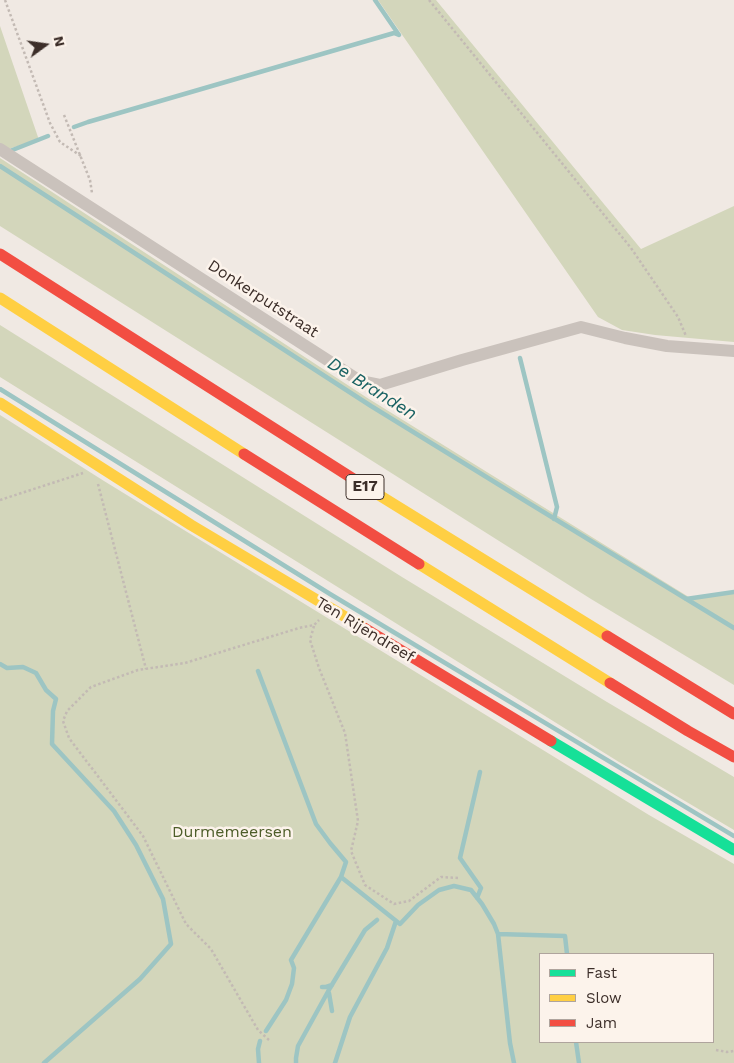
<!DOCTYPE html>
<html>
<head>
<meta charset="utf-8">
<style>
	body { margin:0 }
	#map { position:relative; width:734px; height:1063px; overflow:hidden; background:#f0e9e3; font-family:"Work Sans",sans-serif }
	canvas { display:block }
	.legend { position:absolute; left:539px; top:953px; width:175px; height:90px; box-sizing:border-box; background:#fcf3eb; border:1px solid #afa49d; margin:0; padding:6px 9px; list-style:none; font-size:15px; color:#3c2e29 }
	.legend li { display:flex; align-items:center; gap:10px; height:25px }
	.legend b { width:25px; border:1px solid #afa49d }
	.north { position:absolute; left:20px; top:20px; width:50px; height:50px; -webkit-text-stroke:4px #fcf3eb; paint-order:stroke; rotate:76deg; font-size:14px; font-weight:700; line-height:20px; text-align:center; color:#3c2e29 }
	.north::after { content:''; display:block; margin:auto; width:18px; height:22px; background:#3c2e29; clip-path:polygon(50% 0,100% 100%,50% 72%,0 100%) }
</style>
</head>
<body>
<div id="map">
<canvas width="734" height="1063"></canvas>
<ul class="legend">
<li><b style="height:6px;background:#16e098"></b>Fast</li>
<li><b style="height:6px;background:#ffcf43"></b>Slow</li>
<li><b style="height:6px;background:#f24e42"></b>Jam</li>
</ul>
<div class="north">N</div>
</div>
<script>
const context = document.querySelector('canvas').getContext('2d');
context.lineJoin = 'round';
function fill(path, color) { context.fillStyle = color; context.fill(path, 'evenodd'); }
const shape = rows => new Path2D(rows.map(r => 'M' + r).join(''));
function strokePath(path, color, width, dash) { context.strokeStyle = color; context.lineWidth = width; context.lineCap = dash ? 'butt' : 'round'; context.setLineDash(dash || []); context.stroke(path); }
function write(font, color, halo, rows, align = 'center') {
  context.font = font + ' "Work Sans",sans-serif'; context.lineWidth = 5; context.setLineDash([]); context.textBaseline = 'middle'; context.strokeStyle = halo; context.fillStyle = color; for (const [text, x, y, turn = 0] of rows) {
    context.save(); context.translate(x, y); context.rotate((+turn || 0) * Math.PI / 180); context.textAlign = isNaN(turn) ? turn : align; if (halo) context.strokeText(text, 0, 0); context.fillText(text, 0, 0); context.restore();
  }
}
fill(shape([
	[378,0,436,0,641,249,734,206,734,342,655,335,622,330,598,317],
	[0,26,39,140,8,149,0,144],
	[0,158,369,399,692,599,734,593,734,685,591,599,0,226],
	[0,325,402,577,607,702,734,777,734,830,619,762,0,377],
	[0,415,104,481,649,815,734,864,734,1063,0,1063],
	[540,954,713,954,713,1042,540,1042]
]), '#d3d6bb');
strokePath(shape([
	[74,127,88,122,394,33,399,35,375,0],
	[10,151,48,136],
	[0,166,371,406,527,502,734,628],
	[520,358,557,507,554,519],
	[0,389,330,594,734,836],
	[686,599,734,592],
	[0,664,7,668,23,667,36,673,46,690,56,699,53,711,52,744,114,811,136,845,163,899,171,944,140,979,44,1063],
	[258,671,316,824,330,843,346,862,341,877,400,924,418,905,439,890,454,886,471,890,482,904,494,924,498,934,565,936,567,954],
	[477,898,481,888,460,858,480,772],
	[498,934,510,1043,514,1063],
	[322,987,326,987,332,985],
	[329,993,332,1011],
	[266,1031,286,1000,292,984,294,968,291,960,341,877],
	[576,1042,579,1063],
	[259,1063,258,1049,260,1041],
	[296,1063,296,1058,298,1046,330,988,365,930,377,920],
	[335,1063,350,1017,387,948,396,921]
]), '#9dc5c3', 4.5);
strokePath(shape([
	[5,0,50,123,60,142,81,156],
	[429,0,631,248,678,317,686,336],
	[64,115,90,180,92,193],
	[98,484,146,669],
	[0,500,83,473],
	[314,626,310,640,319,668,345,733,358,821,351,851,365,885,394,904,409,901,441,877,459,878],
	[269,1040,258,1030,211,949,186,924,143,836,69,738,63,721,67,711,91,687,138,670,185,663,299,628,314,625,319,620],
	[716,1050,727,1052,734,1051]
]), '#c3bab4', 2.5, [2.5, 2.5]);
strokePath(shape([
	[0,149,360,381,380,385,462,360,581,327,625,338,667,346,734,351]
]), '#cac2bc', 12);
strokePath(shape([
	[551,741,734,850]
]), '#16e098', 11);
strokePath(shape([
	[0,298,244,454],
	[0,403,191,525,364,628],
	[366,487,607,636],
	[419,564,610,683]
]), '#ffcf43', 11);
strokePath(shape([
	[0,254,366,487],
	[244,454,419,564],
	[364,628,551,741],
	[607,636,734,714],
	[610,683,688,731,734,757]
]), '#f24e42', 11);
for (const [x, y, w] of [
	[365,487,38]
]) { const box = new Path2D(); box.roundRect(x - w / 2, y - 12.5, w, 25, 4); context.fillStyle = '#fcf3eb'; context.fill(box); strokePath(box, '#3c2e29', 1); }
write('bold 15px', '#3c2e29', null, [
	["E17",365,487]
]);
write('16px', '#3c2e29', '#fcf3eb', [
	["Donkerputstraat",263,299,33],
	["Ten Rijendreef",365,630,31]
]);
write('16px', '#4d5d29', '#fcf3eb', [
	["Durmemeersen",232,832]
]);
write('italic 18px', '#196263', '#fcf3eb', [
	["De Branden",372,389,32]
]);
</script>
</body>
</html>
